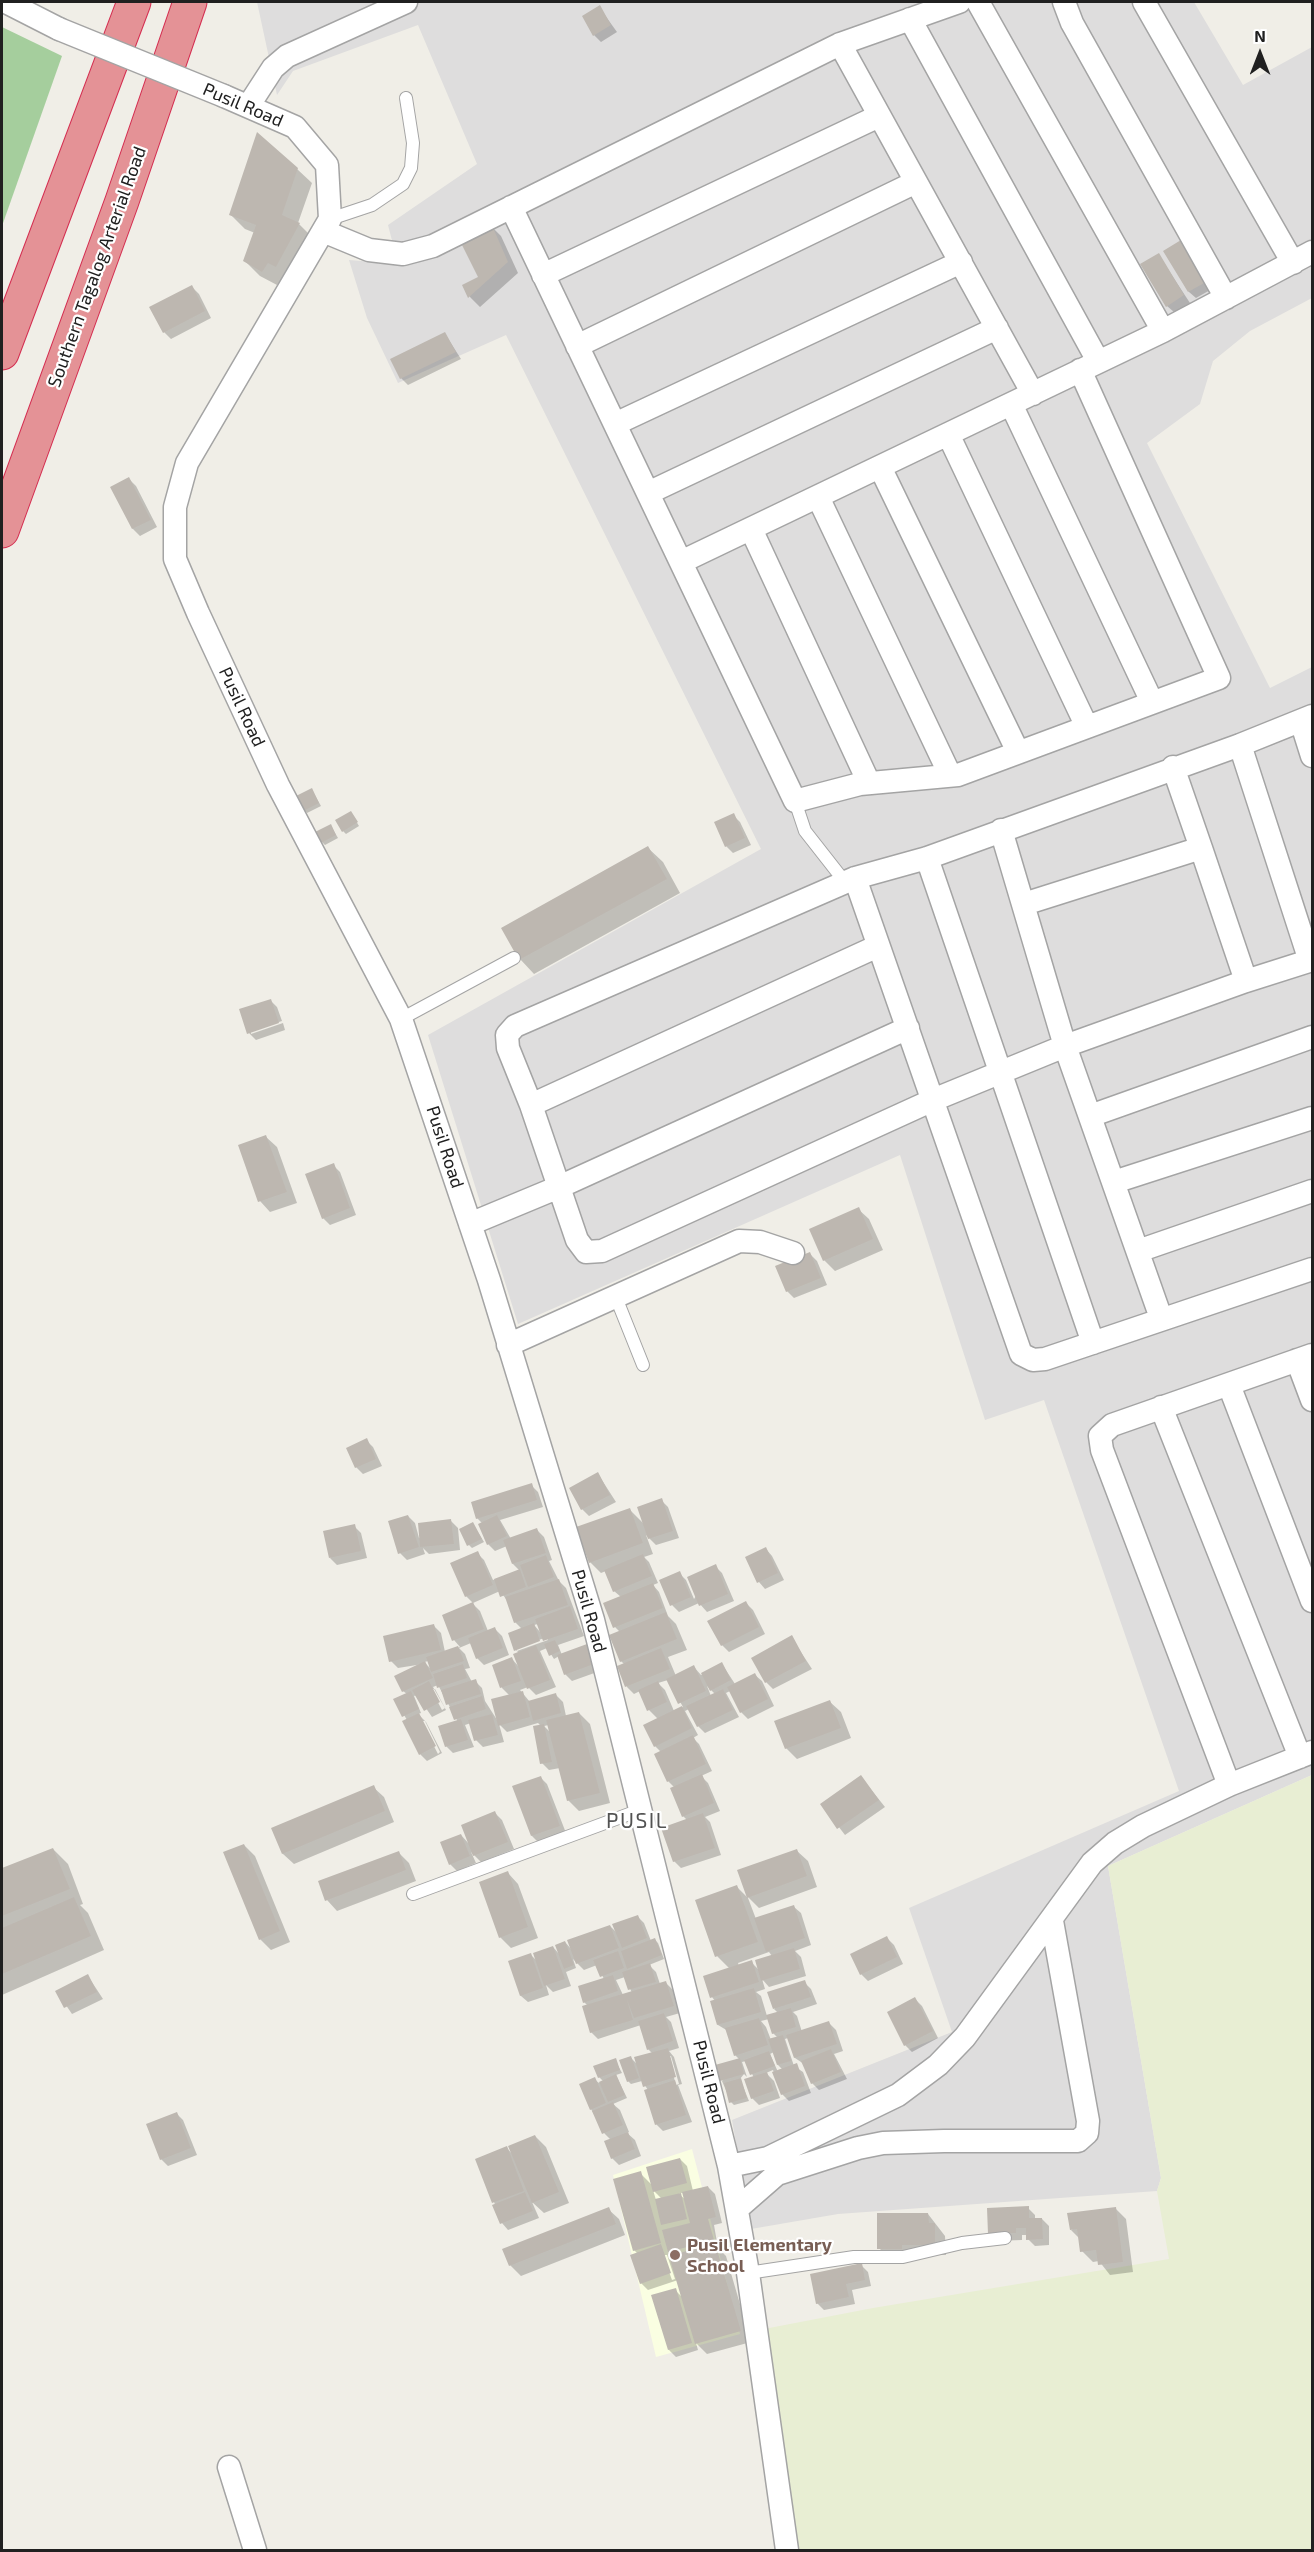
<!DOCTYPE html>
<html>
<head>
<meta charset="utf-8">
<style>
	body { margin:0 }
	#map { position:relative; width:1314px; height:2552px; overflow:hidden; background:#f0eee7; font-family:"Exo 2",sans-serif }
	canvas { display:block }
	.frame { position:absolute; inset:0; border:3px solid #202020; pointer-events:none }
	.north { position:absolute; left:1230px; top:24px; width:60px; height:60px; -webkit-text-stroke:4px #fff; paint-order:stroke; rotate:0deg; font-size:16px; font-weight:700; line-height:24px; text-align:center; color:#202020 }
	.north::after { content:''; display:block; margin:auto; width:21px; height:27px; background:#202020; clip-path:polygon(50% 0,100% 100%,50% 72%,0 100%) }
</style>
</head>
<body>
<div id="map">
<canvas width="1314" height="2552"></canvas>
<div class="frame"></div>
<div class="north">N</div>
</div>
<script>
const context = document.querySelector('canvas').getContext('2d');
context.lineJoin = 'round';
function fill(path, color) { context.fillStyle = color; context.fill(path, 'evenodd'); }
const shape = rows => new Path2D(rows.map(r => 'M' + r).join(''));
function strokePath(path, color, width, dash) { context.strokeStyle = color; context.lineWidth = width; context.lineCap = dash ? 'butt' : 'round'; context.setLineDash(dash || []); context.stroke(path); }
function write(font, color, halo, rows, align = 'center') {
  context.font = font + ' "Exo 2",sans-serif'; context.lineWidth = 4.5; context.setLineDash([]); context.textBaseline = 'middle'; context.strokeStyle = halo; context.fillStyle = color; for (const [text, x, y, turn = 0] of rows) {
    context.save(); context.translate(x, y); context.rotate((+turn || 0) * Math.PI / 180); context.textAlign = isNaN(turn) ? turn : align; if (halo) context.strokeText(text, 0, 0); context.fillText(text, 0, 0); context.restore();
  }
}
fill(shape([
	[257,2,1194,2,1243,85,1312,47,1312,298,1250,331,1213,361,1200,404,1147,443,1270,688,1312,667,1312,1775,1108,1866,1161,2178,1157,2191,838,2214,751,2229,732,2120,952,2032,909,1908,1179,1791,1044,1400,985,1420,900,1155,518,1324,428,1035,761,849,506,335,398,383,367,318,349,260,398,264,388,225,477,164,418,25,293,71,277,95]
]), '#dedddd');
fill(shape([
	[692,2149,740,2334,656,2357,613,2175]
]), '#fafee2');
fill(shape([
	[1312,1775,1312,2550,794,2550,764,2329,873,2308,1169,2259,1157,2191,1161,2178,1108,1866]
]), '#e8eed3');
fill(shape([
	[2,27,62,56,2,226]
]), '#a5ce9d');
fill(shape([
	[599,7,617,32,601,42,594,35],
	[297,169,312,183,298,223,313,238,277,285,260,276,245,261,255,233,245,229,231,215],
	[490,225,501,236,518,273,480,307,470,297,464,285,480,278],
	[1181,242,1212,289,1196,298,1189,292],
	[1158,254,1190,303,1174,312,1167,306],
	[192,287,199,294,211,318,171,339,164,332],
	[445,334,461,359,408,385,401,378],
	[129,479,136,486,157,527,140,536,133,529,112,488],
	[312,790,321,806,307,813,304,810],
	[733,815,740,822,751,845,733,853,726,846],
	[353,816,359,826,346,834,343,831],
	[331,826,338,838,325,845,322,842],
	[648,848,663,862,680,893,534,974,520,959],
	[270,1000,277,1007,282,1021,251,1031,251,1034,283,1023,285,1030,256,1040,249,1033],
	[266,1137,277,1147,297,1203,270,1212,260,1201],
	[333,1165,340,1172,356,1215,330,1225,323,1218],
	[858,1209,869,1219,883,1250,835,1271,824,1260],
	[810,1254,817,1261,827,1285,794,1298,787,1291],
	[366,1440,373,1447,382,1466,363,1474,356,1467],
	[598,1474,616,1502,589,1516,582,1509],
	[531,1485,538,1492,543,1507,500,1520,511,1539,537,1530,544,1537,552,1560,549,1561,559,1581,566,1588,584,1636,558,1645,562,1655,587,1646,594,1653,600,1671,572,1681,565,1674,559,1656,554,1659,547,1648,540,1651,556,1687,536,1695,528,1687,520,1690,530,1702,556,1695,563,1702,566,1716,579,1713,590,1724,610,1803,579,1811,568,1800,560,1768,549,1770,542,1763,541,1726,538,1723,507,1732,499,1724,504,1742,483,1747,476,1740,471,1723,465,1725,474,1747,453,1753,446,1746,458,1722,438,1685,433,1687,446,1710,432,1717,417,1695,414,1696,421,1713,418,1714,426,1722,442,1753,427,1761,420,1754,407,1720,395,1700,407,1694,403,1691,423,1664,398,1668,391,1661,434,1626,441,1633,445,1652,460,1647,454,1640,443,1616,473,1604,480,1611,488,1631,495,1629,502,1636,509,1655,484,1665,477,1658,471,1643,459,1648,465,1654,470,1668,465,1669,472,1682,475,1681,482,1688,485,1701,499,1723,510,1696,502,1688,494,1666,512,1659,520,1668,519,1653,516,1650,522,1629,515,1622,509,1603,500,1591,473,1603,466,1596,477,1553,484,1560,493,1580,520,1571,513,1564,507,1546,495,1551,488,1544,483,1524,477,1518],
	[538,1624,541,1633,534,1625],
	[547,1637,548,1640,517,1651,517,1648],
	[429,1661,432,1670,424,1662],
	[431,1689,435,1689,445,1708,442,1710],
	[421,1721,425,1721,440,1752,438,1754],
	[549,1725,551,1733,544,1726],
	[661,1500,668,1507,679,1538,656,1545,646,1535,653,1554,644,1557,649,1562,658,1583,653,1585,659,1592,668,1616,676,1624,687,1650,668,1657,676,1676,694,1667,701,1675,722,1664,735,1684,755,1675,762,1681,774,1706,748,1719,741,1712,730,1691,726,1693,739,1717,705,1733,698,1726,689,1709,685,1711,698,1735,693,1738,699,1744,712,1771,701,1776,708,1783,720,1811,705,1817,710,1822,721,1855,681,1868,674,1861,687,1820,683,1816,675,1788,668,1781,661,1752,655,1746,658,1719,649,1710,640,1691,634,1694,627,1687,619,1667,625,1665,621,1661,620,1632,615,1627,621,1597,614,1591,606,1571,601,1573,590,1562,629,1509,645,1525],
	[668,1680,683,1707,674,1711,665,1690,658,1683],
	[707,1686,715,1694,711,1696],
	[408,1516,415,1523,419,1538,451,1521,458,1528,460,1550,429,1554,423,1548,425,1554,407,1560,400,1553],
	[473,1524,484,1542,472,1548,469,1545],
	[354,1526,361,1533,367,1558,337,1565,330,1558],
	[766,1549,772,1556,784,1580,765,1589,759,1582],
	[715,1566,722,1573,734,1601,707,1612,699,1603,679,1612,672,1605,679,1573,686,1580,694,1599],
	[746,1603,753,1610,765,1634,729,1652,722,1645],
	[791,1637,812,1669,773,1689,766,1682],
	[830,1702,841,1712,851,1738,797,1759,786,1748],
	[540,1777,547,1784,566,1833,539,1843,532,1836,514,1787],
	[861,1777,885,1807,845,1835,822,1805],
	[373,1787,384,1797,394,1822,294,1864,283,1854,273,1829],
	[495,1813,502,1820,514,1849,481,1862,471,1852,476,1863,457,1871,450,1864,461,1835,470,1845],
	[244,1845,255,1856,290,1942,271,1950,260,1939],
	[53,1849,68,1864,83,1904,80,1905,88,1913,104,1950,2,1995,2,1869],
	[797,1851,808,1861,817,1887,759,1908,748,1897],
	[398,1852,409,1863,416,1881,337,1911,327,1900],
	[508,1873,518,1884,538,1938,511,1948,500,1937],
	[737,1887,748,1898,756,1919,794,1907,801,1913,811,1945,795,1951,801,1957,806,1976,769,1987,762,1979,765,1989,756,1992,761,1996,767,2016,778,2013,774,2009,804,1982,811,1989,817,2004,793,2012,797,2016,802,2032,829,2023,836,2030,843,2051,834,2054,847,2079,819,2090,812,2083,804,2064,795,2058,788,2038,785,2039,794,2066,803,2072,811,2093,789,2101,782,2094,773,2070,766,2073,774,2081,780,2098,759,2105,752,2098,754,2078,746,2061,742,2062,747,2077,744,2074,740,2079,749,2101,734,2105,731,2102,722,2081,740,2060,735,2055,728,2031,718,2025,712,2002,715,2001,712,1997,730,1969,717,1956],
	[769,1952,772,1956,759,1970,751,1962,739,1966,738,1963],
	[769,2019,773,2033,778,2038,771,2040,766,2027,761,2021],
	[774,2052,778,2065,783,2070,778,2072,770,2054],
	[637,1916,644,1923,651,1941,655,1940,658,1943,664,1959,649,1965,656,1972,660,1984,666,1983,673,1990,680,2013,666,2017,671,2022,679,2048,669,2051,674,2057,682,2084,678,2085,692,2122,663,2131,656,2124,648,2090,642,2081,631,2084,628,2081,631,2058,638,2065,653,2054,648,2049,641,2025,598,2039,591,2032,588,2006,584,2002,604,1979,597,1965,584,1970,573,1959,576,1968,566,1972,571,1986,553,1992,546,1985,549,1995,528,2002,521,1996,510,1962,531,1955,537,1961,553,1947,560,1955,565,1942,572,1950,610,1926,618,1934],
	[625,1977,632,1993,623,1995,616,1980],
	[668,2056,671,2056,679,2084,676,2085],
	[887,1938,894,1945,903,1964,868,1981,861,1974],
	[88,1976,103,1999,72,2014,57,1992],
	[915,1999,922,2006,938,2038,912,2052,905,2045],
	[615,2060,622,2073,616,2075,627,2098,613,2104,620,2110,629,2132,627,2133,635,2140,641,2156,619,2165,612,2158,611,2140,604,2133,591,2109,594,2079,599,2083,603,2081,599,2077],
	[177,2114,183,2120,197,2155,168,2166,161,2159],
	[535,2136,546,2147,569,2203,544,2213,532,2202,539,2218,508,2230,502,2223,494,2202,507,2148,513,2155],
	[680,2159,687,2166,693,2191,708,2187,715,2194,722,2223,714,2225,718,2248,726,2256,751,2342,707,2354,696,2343,698,2350,676,2357,669,2350,675,2290,683,2298,678,2280,648,2290,641,2283,638,2254,634,2250,640,2173,652,2185],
	[653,2190,662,2199,656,2200],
	[684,2192,686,2200,679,2194],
	[663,2255,667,2255,675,2279,672,2280],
	[1028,2208,1035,2215,1035,2220,1042,2219,1049,2226,1049,2245,1035,2246,1028,2239,1027,2235,1022,2235,1022,2240,996,2241],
	[1115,2208,1126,2219,1133,2272,1110,2275,1099,2261,1093,2262,1082,2251,1080,2239,1071,2230],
	[608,2209,619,2219,625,2235,521,2276,510,2265],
	[928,2214,945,2236,946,2255,912,2255,890,2259,879,2248],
	[861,2265,868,2272,871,2286,852,2290,855,2304,824,2310,817,2303]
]), '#0003');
fill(shape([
	[600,5,611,25,593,36,582,16],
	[257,132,298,168,282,215,300,223,276,267,268,263,262,272,243,261,256,225,229,215],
	[491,223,508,262,468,298,462,285,478,277,459,239],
	[1181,240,1206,282,1188,292,1163,251],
	[1159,253,1184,295,1166,307,1140,264],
	[192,285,205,311,163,333,149,307],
	[445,332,456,352,400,379,390,359],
	[129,477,151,520,132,529,110,487],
	[312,788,319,803,303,811,296,796],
	[351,811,358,822,342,832,335,820],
	[734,813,745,838,725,847,714,822],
	[331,824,336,835,321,843,315,832],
	[648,846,667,879,519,960,501,928],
	[271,999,279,1023,247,1034,239,1009],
	[266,1135,287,1192,258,1202,238,1145],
	[334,1163,350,1208,322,1219,305,1174],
	[859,1207,873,1239,823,1261,809,1229],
	[810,1252,821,1278,786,1292,775,1266],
	[367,1438,376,1459,355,1468,346,1448],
	[598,1472,610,1495,581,1510,569,1488],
	[532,1483,537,1500,476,1519,471,1502],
	[662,1498,673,1531,648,1539,637,1507],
	[630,1508,643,1543,589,1563,576,1527],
	[408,1515,419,1547,398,1554,388,1521],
	[497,1515,507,1536,487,1545,478,1524],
	[451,1519,454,1544,420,1547,418,1523],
	[473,1522,482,1539,467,1546,459,1529],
	[355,1524,361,1551,329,1558,323,1531],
	[537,1528,546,1553,512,1564,503,1540],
	[766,1547,778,1573,757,1583,745,1557],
	[478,1551,493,1585,465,1597,450,1563],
	[643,1554,652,1576,613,1592,604,1570],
	[546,1555,554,1577,528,1587,520,1565],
	[716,1564,728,1594,699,1606,687,1577],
	[520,1569,526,1587,500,1597,494,1579],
	[680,1571,691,1597,670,1606,659,1580],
	[559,1579,568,1605,514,1623,505,1597],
	[653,1583,663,1608,613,1628,603,1603],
	[746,1601,759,1627,721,1646,707,1621],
	[473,1602,484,1629,452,1641,442,1615],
	[570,1606,578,1629,543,1641,535,1619],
	[666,1612,677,1639,620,1662,609,1635],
	[534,1623,540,1641,514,1651,508,1633],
	[434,1624,441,1650,389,1662,383,1636],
	[495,1627,503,1648,476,1659,468,1638],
	[792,1635,806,1661,765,1683,751,1658],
	[555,1640,560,1651,549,1656,544,1644],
	[587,1644,594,1664,564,1675,557,1655],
	[536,1645,550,1680,527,1689,513,1654],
	[458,1646,464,1661,431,1672,426,1657],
	[661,1648,670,1669,625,1687,617,1666],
	[512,1657,521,1681,500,1688,492,1665],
	[425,1661,433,1678,402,1692,394,1676],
	[722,1662,731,1680,710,1691,701,1673],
	[463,1664,467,1678,437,1688,433,1674],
	[694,1665,706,1691,678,1704,666,1679],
	[755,1673,768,1699,740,1713,727,1687],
	[476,1679,481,1694,446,1705,441,1690],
	[429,1681,440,1702,424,1711,412,1690],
	[658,1681,667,1702,647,1711,638,1690],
	[723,1689,733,1710,697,1727,686,1706],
	[411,1691,419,1709,402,1717,393,1699],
	[523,1691,530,1717,498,1726,491,1699],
	[556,1693,561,1713,533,1721,528,1701],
	[482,1696,486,1709,454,1720,449,1707],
	[830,1700,841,1728,785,1749,774,1721],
	[682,1706,692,1728,654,1747,643,1725],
	[579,1712,600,1793,567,1801,546,1720],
	[419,1713,436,1746,419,1755,402,1721],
	[492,1714,498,1735,474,1741,468,1720],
	[461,1719,468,1740,445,1747,438,1726],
	[544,1724,552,1762,540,1764,533,1726],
	[693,1735,706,1764,667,1782,654,1754],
	[702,1774,714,1803,682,1817,670,1788],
	[861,1775,879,1800,837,1829,820,1804],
	[541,1776,560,1826,531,1836,512,1786],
	[374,1785,385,1811,282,1854,271,1828],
	[495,1811,508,1842,473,1856,461,1825],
	[703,1813,715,1848,673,1862,661,1828],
	[461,1834,470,1856,449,1865,440,1842],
	[244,1844,280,1931,259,1940,223,1852],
	[53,1848,70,1889,2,1916,2,1868],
	[797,1849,807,1876,747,1898,737,1870],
	[399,1851,406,1870,325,1901,318,1881],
	[508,1871,528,1927,499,1938,479,1882],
	[737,1885,758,1942,715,1957,695,1900],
	[74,1897,91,1936,2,1974,2,1928],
	[794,1905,805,1938,766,1952,754,1918],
	[638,1915,647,1938,622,1948,612,1924],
	[610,1925,619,1948,576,1964,567,1940],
	[887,1936,897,1957,860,1975,850,1954],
	[655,1938,662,1955,627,1969,621,1951],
	[565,1941,574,1965,564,1969,555,1945],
	[553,1946,565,1979,544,1986,533,1953],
	[794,1948,800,1969,761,1981,755,1960],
	[618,1951,624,1968,600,1977,593,1960],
	[531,1953,543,1988,520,1996,508,1961],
	[752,1960,759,1982,710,1998,703,1976],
	[650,1963,656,1982,628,1990,622,1972],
	[88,1974,97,1992,64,2008,55,1991],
	[613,1975,618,1991,583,2003,578,1986],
	[805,1980,811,1997,773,2009,767,1992],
	[666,1981,674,2006,634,2018,627,2000,633,2020,590,2033,582,2006],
	[754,1988,761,2012,717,2025,710,2001],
	[915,1997,933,2031,904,2046,887,2012],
	[791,2008,796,2027,772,2034,766,2015],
	[664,2013,673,2041,647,2050,638,2021],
	[759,2018,768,2045,734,2056,725,2028],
	[829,2021,837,2044,794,2058,786,2035],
	[783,2035,791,2061,777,2065,768,2039],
	[668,2048,676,2077,643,2087,634,2057],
	[831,2049,841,2072,811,2084,801,2061],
	[769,2051,775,2066,750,2075,744,2060],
	[631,2056,639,2078,627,2082,619,2060],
	[616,2058,620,2070,598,2078,593,2066],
	[740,2058,744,2074,720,2081,715,2065],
	[797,2063,805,2086,781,2095,772,2072],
	[767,2072,774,2091,751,2099,744,2079],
	[616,2074,625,2095,608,2102,599,2082],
	[595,2077,606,2103,590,2110,579,2084],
	[741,2078,747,2098,729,2103,724,2083],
	[675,2080,686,2115,655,2125,644,2090],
	[613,2102,623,2125,602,2134,592,2111],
	[177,2112,191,2148,160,2160,146,2124],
	[628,2132,635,2149,611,2159,604,2141],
	[535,2135,559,2192,532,2203,508,2146],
	[507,2146,524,2191,492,2203,475,2159],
	[680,2158,687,2183,653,2192,646,2167],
	[641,2171,661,2243,633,2251,613,2179],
	[708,2186,716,2217,708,2219,714,2240,668,2252,662,2230,690,2223,682,2192],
	[525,2192,533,2211,500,2224,492,2205],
	[681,2193,687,2219,661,2225,655,2199],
	[1029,2206,1029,2218,1042,2218,1043,2239,1026,2240,1026,2228,1016,2228,1016,2233,988,2234,987,2208],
	[609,2207,616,2224,509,2266,502,2249],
	[1116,2207,1123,2262,1098,2265,1096,2250,1080,2252,1077,2229,1070,2230,1067,2213],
	[877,2213,928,2213,929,2223,935,2223,935,2245,902,2245,902,2249,877,2249],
	[715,2243,741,2331,695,2344,669,2256],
	[661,2244,671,2273,640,2284,630,2255],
	[862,2263,865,2280,846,2284,849,2297,816,2304,810,2274],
	[676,2288,692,2343,668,2350,651,2295]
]), '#bdb7b0');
const lane = shape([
	[330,219,372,205,403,184,411,168,413,143,406,98],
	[795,801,805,831,845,882],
	[401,1019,514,958],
	[615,1295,643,1365],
	[413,1894,640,1810],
	[748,2273,854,2257,903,2257,962,2243,1005,2238]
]);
const street = shape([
	[6,2,59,29],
	[978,2,1163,331],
	[1064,2,1072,23,1226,298],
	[1144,2,1293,263],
	[910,19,1098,361],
	[840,44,1033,394],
	[224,96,295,127,327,165,330,219,187,463,175,507,175,559,198,613,278,785,401,1019,489,1280,593,1620,729,2166,748,2273,787,2550],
	[249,105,273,68,287,56,406,2],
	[511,207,795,801,860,784,958,775,1219,678,1080,370],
	[323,231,369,250,403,254,433,246,840,44,959,2],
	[543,275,879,116],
	[577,346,916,182],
	[1011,404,1152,702],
	[615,424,961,262],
	[948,434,1087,727],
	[880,467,1018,752],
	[648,493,997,328],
	[818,497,950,775],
	[751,529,869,783],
	[681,562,1163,331,1312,252],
	[1312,716,1240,745,927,858,855,878,515,1026,507,1035,508,1048,531,1105,577,1240,586,1252,602,1251,933,1100,1065,1046,1246,981,1312,960],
	[1301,721,1312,756],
	[1240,745,1310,961],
	[1001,830,1065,1046,1161,1318],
	[1201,848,1246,981],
	[927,858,1093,1343],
	[855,878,1021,1354,1033,1360,1045,1359,1312,1269],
	[1024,904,1201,848,1173,767],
	[531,1105,878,946],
	[1090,1116,1312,1037],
	[1114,1182,1312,1118],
	[470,1224,559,1187,908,1028],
	[1138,1251,1312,1191],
	[508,1345,739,1241,760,1242,793,1253],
	[1297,1360,1312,1400],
	[1229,1385,1312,1601],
	[1161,1407,1300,1757],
	[1229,1785,1102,1450,1100,1436,1112,1425,1312,1355],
	[729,2166,768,2158,898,2095,938,2065,965,2037,1092,1863,1115,1843,1143,1826,1229,1785,1312,1752],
	[738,2208,777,2174,858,2148,883,2143,944,2141,1078,2141,1087,2133,1088,2121,1052,1921],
	[229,2467,255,2550]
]);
const highway = shape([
	[2,353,134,2],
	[2,531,122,201,190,2]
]);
strokePath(lane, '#a4a4a4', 14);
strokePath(street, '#a4a4a4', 25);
strokePath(highway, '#d42d50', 35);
strokePath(lane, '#fff', 12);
strokePath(street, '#fff', 22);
strokePath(highway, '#e49296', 33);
const streetBridge = shape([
	[59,29,224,96]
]);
strokePath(streetBridge, '#a4a4a4', 25, []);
strokePath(streetBridge, '#fff', 22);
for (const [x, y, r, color] of [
	[675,2255,6,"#8d6e63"]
]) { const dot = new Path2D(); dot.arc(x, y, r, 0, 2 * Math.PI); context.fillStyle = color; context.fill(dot); strokePath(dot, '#fff', 2); }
write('18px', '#202020', '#fff', [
	["Pusil Road",243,105,23],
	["Southern Tagalog Arterial Road",97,267,-70],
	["Pusil Road",242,707,65],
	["Pusil Road",445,1147,72],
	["Pusil Road",589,1611,74],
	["Pusil Road",709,2082,76]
]);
write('bold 18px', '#785e54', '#fff', [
	["Pusil Elementary",687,2245],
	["School",687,2266]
], 'left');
context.letterSpacing = '1.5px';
write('21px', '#535353', '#fff', [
	["PUSIL",637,1821]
]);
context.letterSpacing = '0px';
</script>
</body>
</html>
